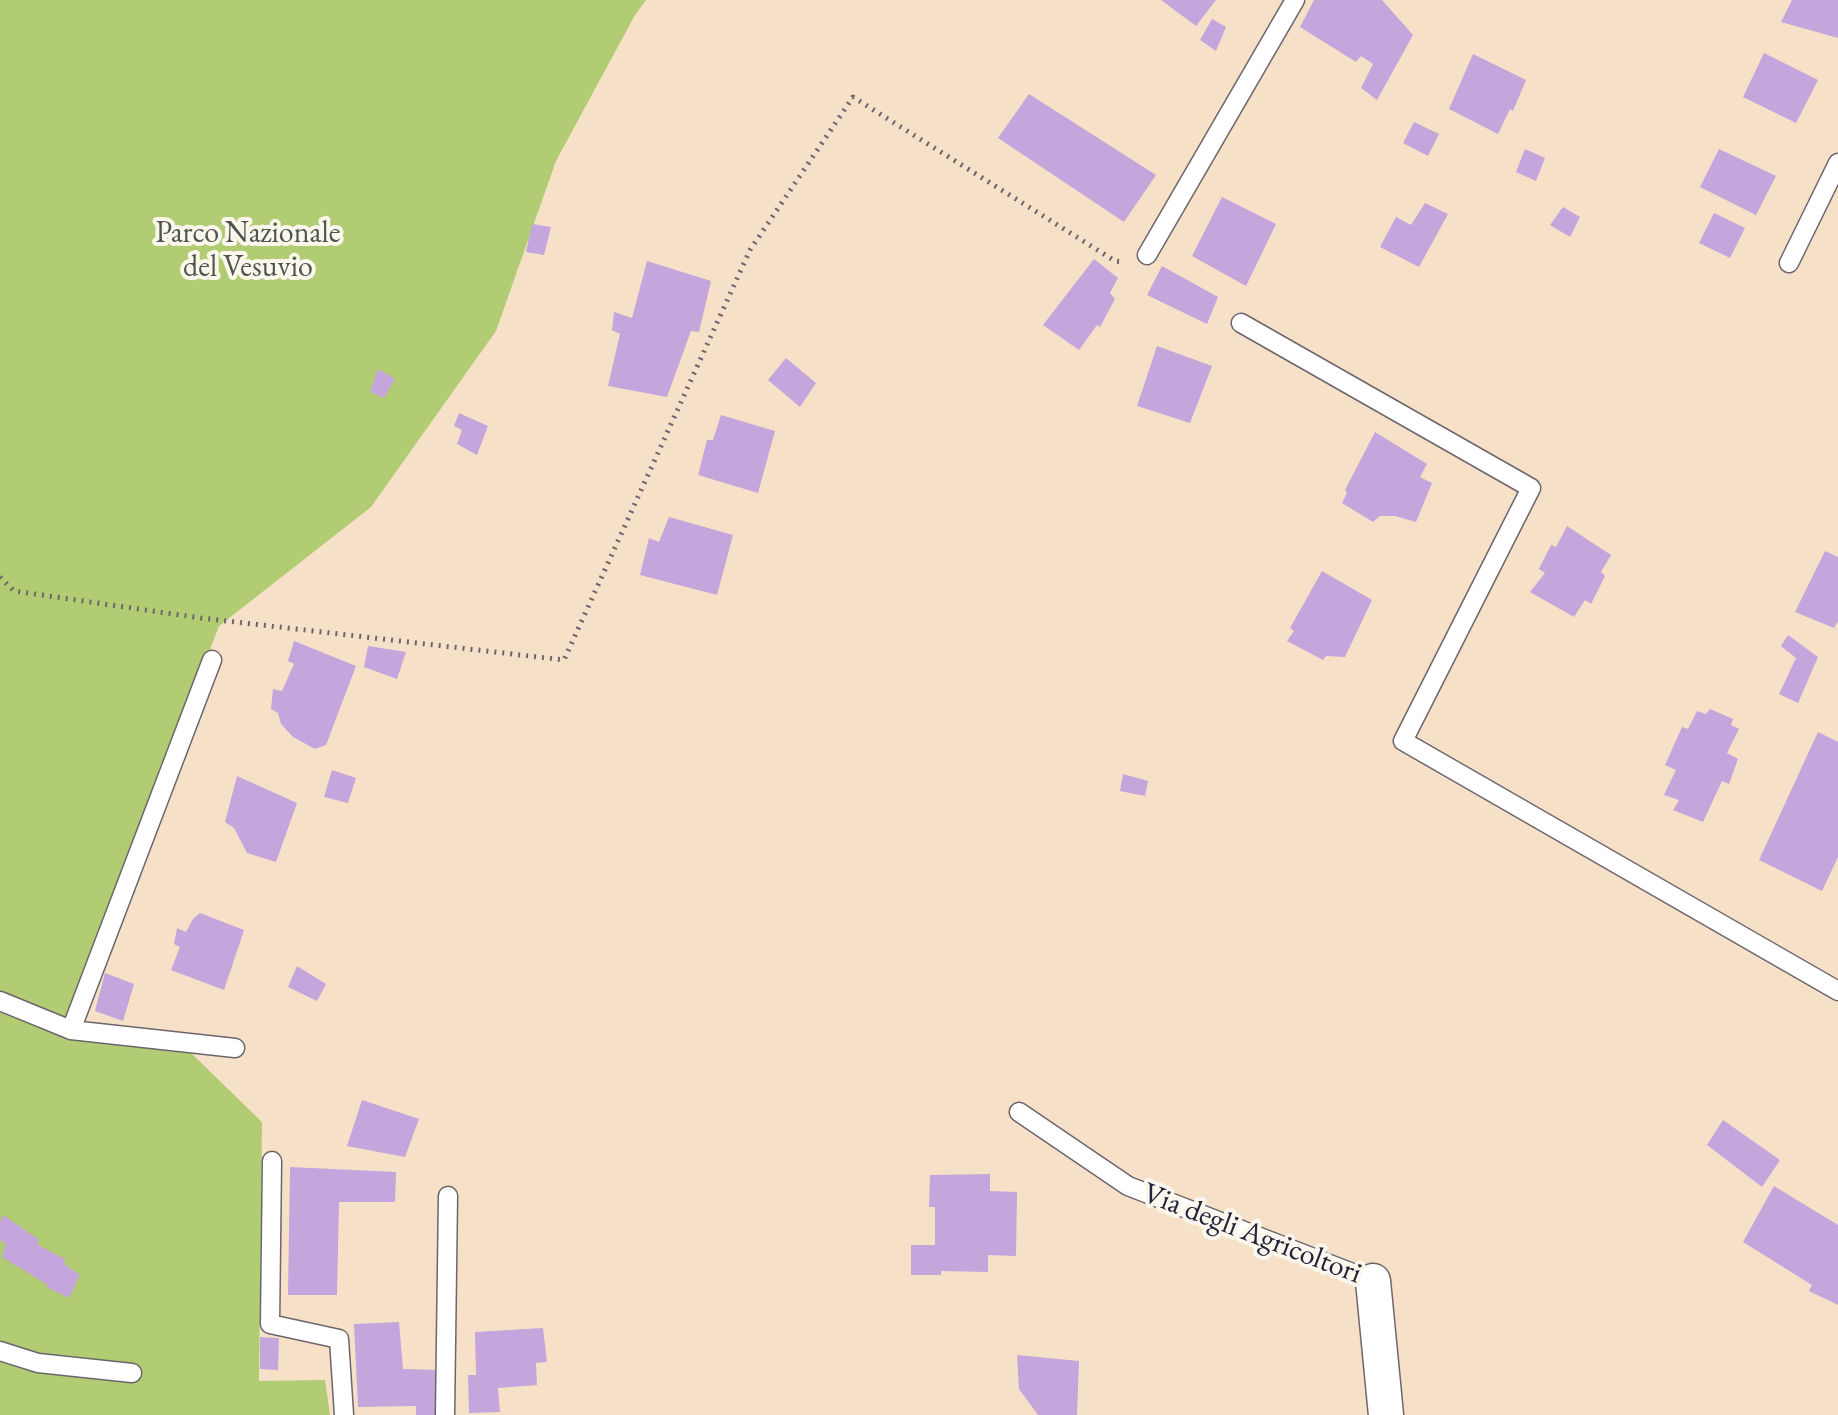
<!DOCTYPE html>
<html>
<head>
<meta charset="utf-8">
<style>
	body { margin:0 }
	canvas { display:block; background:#f6e1c8 }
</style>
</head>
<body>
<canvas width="1838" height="1415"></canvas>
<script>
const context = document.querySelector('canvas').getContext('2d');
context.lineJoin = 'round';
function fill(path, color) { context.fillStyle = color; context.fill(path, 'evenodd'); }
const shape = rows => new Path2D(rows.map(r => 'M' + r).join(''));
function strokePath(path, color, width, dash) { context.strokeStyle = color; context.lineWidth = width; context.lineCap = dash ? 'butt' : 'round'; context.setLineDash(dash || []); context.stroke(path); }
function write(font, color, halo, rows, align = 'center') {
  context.font = font + ' "EB Garamond",serif'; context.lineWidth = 8; context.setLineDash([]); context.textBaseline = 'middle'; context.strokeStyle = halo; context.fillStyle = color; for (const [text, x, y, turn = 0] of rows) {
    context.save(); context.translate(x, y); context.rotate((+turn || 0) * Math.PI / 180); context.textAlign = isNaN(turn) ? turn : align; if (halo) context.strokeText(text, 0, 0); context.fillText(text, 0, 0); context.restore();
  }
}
fill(shape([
	[0,0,646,0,635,15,556,161,496,331,371,507,219,626,106,921,59,1035,85,1040,191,1053,262,1122,259,1381,325,1380,330,1415,0,1415]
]), '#b1cc72');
fill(shape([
	[1161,0,1216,0,1196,26],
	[1314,0,1382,0,1413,35,1377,100,1361,88,1373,64,1361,56,1356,62,1300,27],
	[1792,0,1838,0,1838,38,1781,22],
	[1212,19,1226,27,1216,51,1200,40],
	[1764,53,1818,80,1796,123,1743,97],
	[1473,54,1526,80,1513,111,1510,109,1498,134,1449,109],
	[1029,94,1156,175,1124,222,998,138],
	[1414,122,1439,134,1428,156,1403,143],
	[1525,149,1545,158,1536,181,1516,172],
	[1719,149,1776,176,1756,215,1700,187],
	[1222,197,1276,224,1246,286,1192,256],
	[1425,203,1448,214,1419,267,1380,247,1396,217,1411,225],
	[1563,207,1580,217,1570,237,1550,225],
	[1714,213,1745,228,1730,258,1699,243],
	[532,224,551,227,544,255,526,252],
	[1094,259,1118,278,1110,293,1115,299,1100,327,1097,325,1079,350,1043,325],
	[647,261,711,281,699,332,691,331,667,397,608,386,620,334,612,330,614,312,632,318],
	[1162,266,1218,297,1207,324,1147,295],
	[1157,346,1212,366,1190,423,1137,406],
	[786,358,816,383,800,407,768,380],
	[378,369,395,379,384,398,370,392],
	[459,413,488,426,477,455,457,444,462,430,454,426],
	[721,415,775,431,758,493,698,475,707,440,713,440],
	[1375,432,1427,464,1420,477,1432,483,1416,522,1395,516,1380,516,1373,522,1342,503,1347,493,1345,490],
	[669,517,733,535,717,595,640,575,649,538,659,542],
	[1567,526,1611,555,1601,572,1605,576,1591,604,1585,600,1574,617,1530,592,1545,573,1539,569,1551,545,1556,547],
	[1825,551,1838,557,1838,621,1834,628,1795,612],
	[1322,571,1372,600,1345,657,1326,656,1323,660,1287,641,1294,631,1290,628],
	[1788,635,1818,657,1798,703,1779,694,1796,658,1781,646],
	[294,641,356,666,326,745,315,749,293,737,281,724,278,713,271,709,273,689,282,691,294,664,288,661],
	[368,646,406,652,397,679,364,667],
	[1710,709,1733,719,1731,725,1739,729,1727,753,1738,759,1729,784,1722,781,1703,822,1673,810,1679,800,1664,795,1676,770,1665,765,1682,727,1688,729,1697,711,1706,714],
	[1818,732,1838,742,1838,857,1822,891,1759,860],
	[332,770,356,778,348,803,324,797],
	[1123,774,1148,781,1145,796,1120,791],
	[237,776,297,803,276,862,247,853,234,828,225,822],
	[200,913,244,930,224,990,171,970,180,947,174,944,177,928,186,932,193,919],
	[297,966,326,984,317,1001,288,987],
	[105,973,134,984,123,1021,95,1011],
	[362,1100,419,1119,405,1157,347,1146],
	[1723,1120,1780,1160,1762,1187,1707,1145],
	[290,1167,396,1172,395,1202,339,1202,337,1295,288,1295],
	[990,1174,990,1191,1017,1192,1016,1256,988,1255,988,1272,941,1271,941,1275,911,1275,911,1245,935,1245,935,1207,929,1207,930,1175],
	[1774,1186,1838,1225,1838,1305,1809,1291,1812,1285,1743,1242],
	[3,1215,38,1239,38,1245,65,1259,64,1264,80,1275,69,1298,46,1287,48,1285,2,1257,6,1244,0,1240,0,1222],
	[399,1322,403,1369,441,1370,439,1415,416,1415,416,1406,358,1407,354,1324],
	[543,1328,547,1362,536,1363,537,1385,498,1388,500,1412,469,1413,468,1375,476,1375,475,1332],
	[260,1337,279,1338,278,1370,260,1369],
	[1017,1355,1079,1361,1077,1415,1038,1415,1019,1389]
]), '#c4a5dc');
const lane = shape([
	[1147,255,1295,0],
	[1789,263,1838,163],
	[1241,323,1531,488,1403,741,1838,991],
	[0,1001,71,1030,235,1048],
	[71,1030,212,660],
	[1019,1112,1128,1186,1373,1281],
	[272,1161,270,1324,339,1339,344,1415],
	[0,1351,38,1363,132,1373],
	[445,1415,448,1196]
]);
const street = shape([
	[1373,1281,1386,1415]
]);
strokePath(lane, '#6c656c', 21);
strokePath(street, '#6c656c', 37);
strokePath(shape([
	[0,577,14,591,201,618,564,660,750,250,853,97,1115,261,1125,262]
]), '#6c656c', 5, [2, 6]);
strokePath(lane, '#fff', 18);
strokePath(street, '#fff', 34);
write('30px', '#4d554c', '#fbf7ec', [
	["Parco Nazionale",248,234],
	["del Vesuvio",248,268]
]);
write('30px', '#22223b', '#fbf7ec', [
	["Via degli Agricoltori",1252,1234,21]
]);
</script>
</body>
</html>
